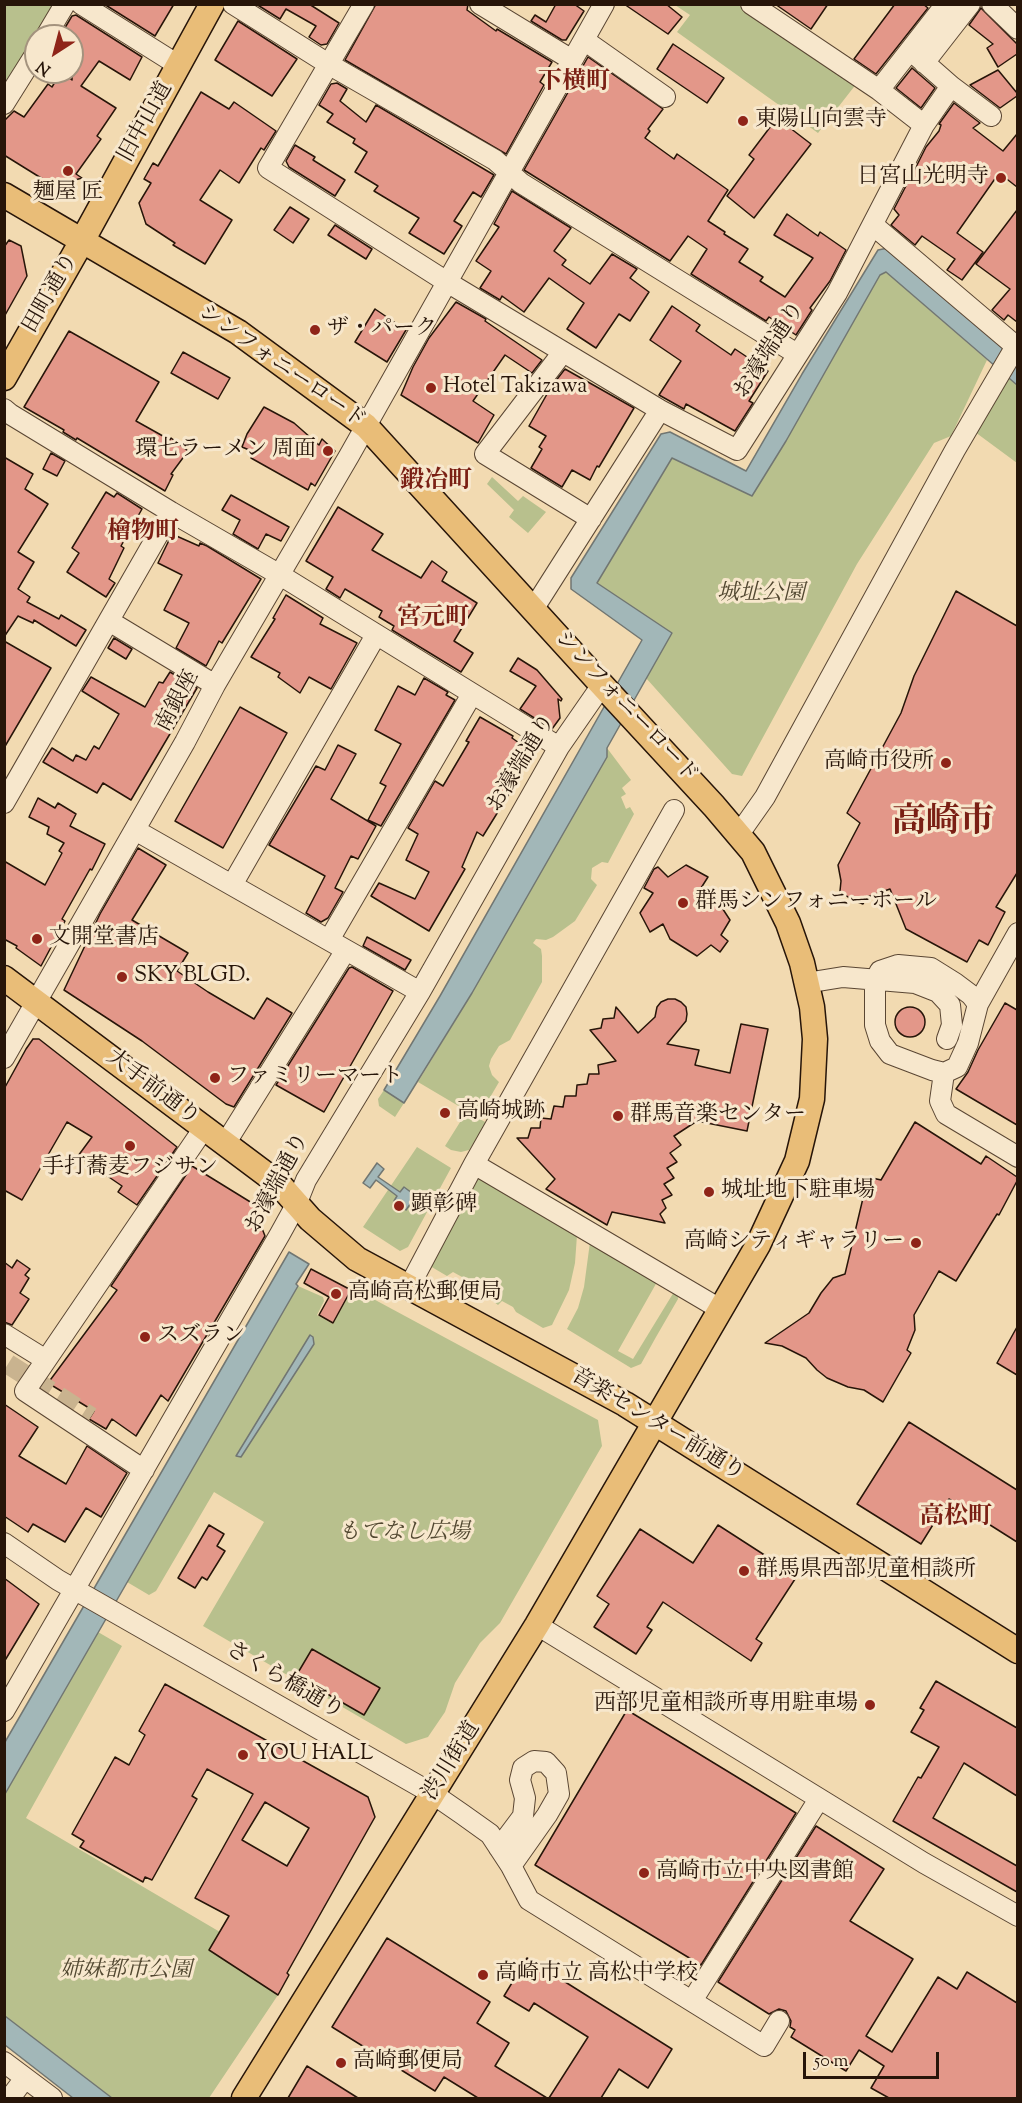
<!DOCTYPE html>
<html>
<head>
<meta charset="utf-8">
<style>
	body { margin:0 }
	#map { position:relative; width:1022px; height:2103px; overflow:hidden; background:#f2dab1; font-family:"Sorts Mill Goudy",serif }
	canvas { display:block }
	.frame { position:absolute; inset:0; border:6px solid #271509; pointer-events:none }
	.north { position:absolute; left:24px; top:24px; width:60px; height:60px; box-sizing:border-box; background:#f7e7cc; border:2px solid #a4937e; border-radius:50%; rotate:216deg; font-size:16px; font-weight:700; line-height:24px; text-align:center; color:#271509 }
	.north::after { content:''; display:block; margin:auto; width:21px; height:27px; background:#8f2418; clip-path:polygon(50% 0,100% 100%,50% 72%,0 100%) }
	.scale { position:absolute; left:803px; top:2052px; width:136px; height:27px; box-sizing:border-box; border:3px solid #271509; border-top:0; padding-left:8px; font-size:18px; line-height:21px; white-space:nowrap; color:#271509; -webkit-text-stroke:4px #f7e7cc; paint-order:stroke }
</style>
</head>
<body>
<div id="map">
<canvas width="1022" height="2103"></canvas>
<div class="frame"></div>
<div class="north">N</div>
<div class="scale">50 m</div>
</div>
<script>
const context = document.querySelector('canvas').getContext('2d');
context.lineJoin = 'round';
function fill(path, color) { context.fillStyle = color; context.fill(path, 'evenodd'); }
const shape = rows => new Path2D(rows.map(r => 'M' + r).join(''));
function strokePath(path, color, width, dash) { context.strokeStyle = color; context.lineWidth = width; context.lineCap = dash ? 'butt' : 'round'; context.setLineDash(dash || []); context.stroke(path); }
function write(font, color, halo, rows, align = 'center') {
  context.font = font + ' "Sorts Mill Goudy","Noto Serif JP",serif'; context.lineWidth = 6; context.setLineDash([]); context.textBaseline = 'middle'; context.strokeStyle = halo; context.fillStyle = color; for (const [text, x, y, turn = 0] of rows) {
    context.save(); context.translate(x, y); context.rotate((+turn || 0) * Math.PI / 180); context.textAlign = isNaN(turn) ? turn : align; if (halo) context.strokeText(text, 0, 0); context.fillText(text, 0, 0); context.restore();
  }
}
fill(shape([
	[5,5,56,5,5,90],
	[675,5,738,5,857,83,818,133,677,32,690,15],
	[886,272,987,360,951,436,934,443,857,564,742,776,732,774,646,678,671,633,597,583,672,458,752,496,786,441,880,275],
	[1007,376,1017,385,1017,463,975,432],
	[492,477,518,501,523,496,546,512,528,533,509,517,514,510,487,484],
	[607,748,631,780,622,788,626,794,621,797,626,809,630,807,634,814,608,863,602,862,592,868,591,879,597,885,575,921,553,937,546,940,536,939,533,943,541,949,542,956,542,982,510,1040,499,1046,491,1059,489,1066,492,1075,499,1082,478,1118,487,1123,469,1150,461,1152,451,1150,445,1146,467,1111,418,1082,472,993],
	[384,1090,404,1103,395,1117,379,1106,378,1099],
	[417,1147,451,1168,408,1247,400,1251,363,1227],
	[478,1178,577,1235,575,1263,569,1290,552,1325,543,1328,516,1312,513,1307,502,1301,498,1305,493,1301,493,1294,453,1272,447,1276,430,1266],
	[590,1242,657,1282,618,1351,633,1359,677,1287,678,1299,656,1337,641,1364,631,1368,567,1329,578,1308,584,1287],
	[298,1286,323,1297,324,1301,317,1315,333,1324,353,1288,598,1420,602,1446,500,1623,480,1643,455,1683,445,1712,428,1737,406,1744,203,1626,264,1522,214,1492,156,1591,149,1595,127,1582],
	[98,1632,122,1646,26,1818,220,1932,209,1950,278,1995,209,2098,112,2098,5,2016,5,1794]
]), '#b8c08d');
const water = shape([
	[888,248,1017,360,1017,385,886,272,880,275,786,441,752,496,672,458,597,583,672,633,607,748,607,757,472,993,404,1103,384,1090,440,996,642,640,571,589,571,578,661,434,670,432,746,471,802,374,878,250,888,248],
	[377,1163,384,1169,378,1177,400,1192,404,1187,416,1196,406,1210,394,1201,397,1196,376,1180,370,1188,363,1183,377,1163],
	[289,1252,309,1264,296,1284,298,1286,5,1794,5,1742,289,1252],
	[310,1335,313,1337,314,1344,241,1457,236,1456,310,1335],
	[4,2016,5,2016,112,2098,73,2098,5,2045,4,2016]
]);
fill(water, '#a2b7b8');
strokePath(water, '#717672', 1.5);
const building = shape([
	[104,4,174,4,155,36,104,4],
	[256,4,309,4,339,23,327,44,321,45,309,37,316,26,286,9,280,19,256,4],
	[376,4,468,4,467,10,496,31,497,29,552,62,540,82,544,85,506,154,345,60,376,4],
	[556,4,574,4,584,11,566,40,562,40,531,21,535,15,546,22,556,4],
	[624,4,666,4,682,17,668,34,624,4],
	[775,4,828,4,811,29,775,4],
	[895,4,923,4,928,8,876,74,854,59,895,4],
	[981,8,1017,44,1017,54,998,67,987,48,993,44,969,25,981,8],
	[76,15,142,57,130,80,99,61,81,86,116,108,97,136,101,139,76,174,82,178,54,186,4,155,4,121,14,111,24,117,48,84,52,87,61,72,72,80,72,36,60,36,72,16,76,15],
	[238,21,297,59,272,96,215,60,238,21],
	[673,44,724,78,707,103,657,69,673,44],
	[588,57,663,109,648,129,650,131,645,138,674,159,677,154,728,190,708,221,725,232,724,234,748,249,739,262,763,277,760,281,785,297,813,258,774,235,787,214,818,236,820,232,846,250,830,281,810,308,812,310,796,335,769,317,766,321,691,274,707,249,688,236,670,261,524,170,588,57],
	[912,68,935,88,921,108,896,88,912,68],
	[998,70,1017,93,1017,96,1000,108,970,85,998,70],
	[337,83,347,89,340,101,366,122,376,105,494,175,481,197,473,192,454,221,462,226,444,254,409,233,419,218,374,191,378,186,355,172,367,152,353,143,355,139,327,122,333,114,319,105,331,84,337,83],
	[201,92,229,109,234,102,276,131,264,150,261,148,239,183,220,170,200,200,232,220,205,264,173,245,175,243,146,224,139,203,151,183,144,179,153,163,158,166,201,92],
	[954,103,980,123,973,128,1003,151,1017,134,1017,187,999,173,957,233,983,252,962,280,947,270,955,259,922,236,915,245,891,225,899,215,894,209,908,182,914,174,913,173,926,147,939,131,941,125,939,124,954,103],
	[777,118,811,144,754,218,727,196,754,159,749,155,777,118],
	[295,145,315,157,313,160,345,180,335,196,289,167,286,161,295,145],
	[512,191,571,228,554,251,566,260,562,265,590,284,612,254,637,269,630,278,649,292,630,321,619,314,596,348,567,329,584,303,549,278,524,312,502,296,500,300,480,288,491,271,476,261,499,227,494,224,512,191],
	[290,207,309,219,293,243,274,230,290,207],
	[1017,210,1017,322,1008,315,1004,320,992,310,1010,289,976,264,1017,210],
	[335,225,372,249,366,259,328,235,335,225],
	[9,240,21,246,27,276,4,317,4,247,9,240],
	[456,302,486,319,485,321,542,360,532,373,505,355,473,401,494,415,478,443,401,395,413,367,429,338,456,302],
	[672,306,700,325,696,331,731,355,735,349,768,371,749,401,753,403,735,431,686,404,684,409,659,395,681,361,650,340,672,306],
	[375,309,406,330,387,362,355,342,375,309],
	[69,331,159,382,136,421,170,440,171,438,188,451,171,474,173,475,165,491,77,438,76,440,63,432,64,430,24,407,69,331],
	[183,352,230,378,218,399,171,373,183,352],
	[565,369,634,408,599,467,597,466,590,480,572,470,562,487,531,468,542,449,539,447,546,436,529,426,551,387,565,369],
	[264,407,294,423,319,445,322,439,335,451,315,486,311,483,308,490,251,458,254,452,242,447,247,434,264,407],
	[51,453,65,461,57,476,43,469,51,453],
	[4,457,33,474,25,489,48,504,18,552,34,562,18,589,30,597,27,602,59,619,61,615,86,630,76,646,34,620,33,623,18,616,4,637,4,457],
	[106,492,114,497,117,493,142,509,121,546,124,548,109,579,115,583,106,597,67,572,79,553,72,548,106,492],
	[231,495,289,527,281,541,266,534,258,549,233,534,240,520,222,510,231,495],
	[338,507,383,534,372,550,421,578,432,561,447,572,442,581,477,603,454,641,473,653,461,672,392,630,394,626,379,617,382,611,345,589,340,598,326,589,333,577,306,561,338,507],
	[172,534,199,546,200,543,207,546,261,579,222,643,219,641,206,666,176,648,189,623,164,610,182,575,158,563,172,534],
	[956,591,1017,626,1017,873,996,907,1005,912,988,945,979,940,967,962,906,929,890,889,867,897,863,904,852,900,840,891,841,881,838,865,860,823,847,813,901,713,914,676,956,591],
	[286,595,323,618,320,624,357,643,331,689,309,677,300,693,278,677,280,673,251,657,275,619,273,618,286,595],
	[114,638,132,649,126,659,108,648,114,638],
	[4,641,51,668,4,748,4,641],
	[518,658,537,670,562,699,561,701,558,699,560,718,552,729,520,709,536,686,510,671,518,658],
	[170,672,197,688,131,800,103,783,97,793,43,762,52,748,73,761,76,755,86,760,94,746,99,749,119,714,82,691,91,677,145,707,159,682,163,683,170,672],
	[424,678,448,692,446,695,455,700,381,826,368,820,386,786,380,783,401,744,375,730,398,686,415,695,424,678],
	[240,707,287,733,223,848,175,821,240,707],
	[480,717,513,736,512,738,532,752,506,792,509,794,483,836,477,832,462,867,465,869,429,931,371,896,379,883,415,899,429,872,406,860,418,834,408,828,435,781,443,786,469,742,466,741,480,717],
	[338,745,356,754,331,799,376,826,358,859,351,856,335,888,343,892,328,918,321,922,306,913,325,876,269,845,316,766,325,770,338,745],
	[38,798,55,808,58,803,76,814,70,826,105,844,92,870,90,869,62,919,65,921,41,966,16,948,17,946,4,939,4,861,45,885,62,853,59,851,64,843,47,834,49,827,29,817,38,798],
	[138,848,166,865,132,920,188,953,177,971,208,992,254,1019,267,998,292,1013,234,1107,226,1104,142,1041,64,990,100,914,138,848],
	[686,865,708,877,701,888,713,894,730,920,721,935,728,941,720,952,711,945,697,956,670,939,663,924,650,932,640,913,653,893,644,888,654,869,658,867,668,877,686,865],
	[367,937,411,960,405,970,363,946,367,937],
	[352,967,393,991,324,1112,276,1085,349,968,352,967],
	[668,999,675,999,681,1002,686,1007,687,1014,686,1021,667,1044,699,1050,695,1065,730,1073,741,1024,768,1029,747,1131,697,1121,674,1136,681,1145,670,1153,677,1162,667,1168,674,1178,664,1184,672,1195,662,1200,666,1208,660,1214,665,1223,612,1212,607,1225,546,1189,555,1179,517,1138,528,1138,531,1128,540,1128,541,1118,551,1119,554,1106,563,1107,565,1096,576,1096,577,1085,587,1084,589,1074,599,1074,598,1065,616,1061,590,1030,601,1028,603,1019,614,1018,616,1007,638,1033,655,1017,657,1007,661,1002,668,999],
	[1005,1003,1017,1010,1017,1125,956,1089,968,1072,978,1050,1005,1003],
	'895 1022a15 15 0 1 1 30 0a15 15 0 1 1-30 0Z',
	[33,1039,39,1039,177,1147,137,1205,118,1192,122,1186,78,1156,92,1137,67,1122,22,1200,4,1190,4,1089,26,1049,33,1039],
	[915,1122,981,1164,986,1156,1017,1177,1017,1181,999,1215,997,1214,956,1281,939,1271,914,1315,915,1330,907,1350,911,1353,883,1402,864,1390,848,1387,827,1378,817,1370,806,1358,782,1346,765,1343,809,1313,821,1293,833,1278,845,1274,868,1177,881,1180,915,1122],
	[192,1166,252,1203,265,1236,168,1401,161,1395,136,1436,112,1419,106,1429,89,1419,94,1411,48,1383,117,1290,111,1286,192,1166],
	[17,1260,30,1269,25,1275,29,1278,20,1293,29,1299,12,1325,4,1322,4,1262,12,1268,17,1260],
	[311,1269,351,1290,333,1323,319,1315,329,1297,304,1283,311,1269],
	[1017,1327,1017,1375,997,1363,1017,1327],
	[4,1404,38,1427,19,1456,66,1484,87,1446,127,1473,101,1517,86,1508,65,1542,33,1524,28,1532,4,1516,4,1404],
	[909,1422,1017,1490,1017,1542,949,1499,921,1544,857,1504,909,1422],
	[209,1525,224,1534,217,1546,225,1551,207,1580,202,1577,195,1588,178,1578,209,1525],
	[718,1525,797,1576,756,1639,762,1643,751,1661,663,1602,647,1627,652,1630,636,1654,594,1627,609,1604,597,1596,640,1529,693,1563,718,1525],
	[4,1578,39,1604,4,1662,4,1578],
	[312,1649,380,1688,364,1715,296,1676,312,1649],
	[936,1681,1017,1728,1017,1796,964,1763,933,1818,1017,1866,1017,1892,893,1821,918,1777,921,1778,939,1747,911,1732,924,1710,920,1708,936,1681],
	[165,1684,368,1797,375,1817,287,1973,289,1975,278,1995,209,1950,229,1916,195,1898,253,1794,207,1769,192,1796,197,1799,152,1880,145,1877,143,1882,80,1847,84,1841,72,1834,115,1757,129,1765,145,1735,139,1731,165,1684],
	[265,1802,309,1828,287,1866,242,1840,265,1802],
	[627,1710,796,1813,701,1965,535,1865,627,1710],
	[816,1826,884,1869,850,1921,913,1959,866,2036,892,2052,938,1977,957,1989,967,1972,1017,2003,1017,2098,889,2098,871,2088,884,2066,859,2050,846,2071,791,2037,795,2030,790,2027,791,2021,786,2011,779,2009,769,2014,718,1982,816,1826],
	[387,1938,490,2002,477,2023,509,2043,495,2066,547,2098,478,2098,444,2077,435,2091,332,2027,387,1938],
	[527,1958,672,2049,648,2088,619,2069,601,2098,549,2098,588,2037,534,2003,529,2011,504,1996,527,1958],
	[307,2066,358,2098,288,2098,307,2066]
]);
fill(building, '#e39789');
strokePath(building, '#271509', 1.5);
strokePath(shape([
	[8,1364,91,1417]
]), '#c9b38f', 20, [20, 10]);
const minor = shape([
	[81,4,178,65],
	[233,4,330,65,495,160,521,183,797,354],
	[364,4,268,168,447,282,660,410,737,450,837,293,924,125,879,90,751,4],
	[480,4,572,60],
	[992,4,1018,29],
	[46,36,65,4],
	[584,40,665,97],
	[910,50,951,86,924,125],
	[924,63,970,4],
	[951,86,991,116],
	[879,90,946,4],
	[4,104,36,53],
	[873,225,1018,348],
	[563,352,485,454,591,519],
	[4,409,10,414,171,512,280,575,559,747],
	[534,608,660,410],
	[109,621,215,685],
	[4,803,171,512],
	[135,830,420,992],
	[739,834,765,797,955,450,1016,346],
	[232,885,376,635],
	[329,940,472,694],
	[898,965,931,968,955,983,971,995,978,1004,968,1043,957,1067,944,1073,932,1070,890,1054,880,1041,875,1025,875,981,880,971,898,965],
	[806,983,843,977,915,983,938,992,950,1005,952,1025,947,1039],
	[978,1004,1018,933],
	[4,1058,185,742,215,685,349,456,604,4],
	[944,1073,940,1101,946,1114,1018,1157],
	[225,1144,346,950],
	[474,1164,720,1309],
	[409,1287,474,1164,674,810],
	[4,1334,46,1360],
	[144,1470,25,1391,204,1128],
	[4,1543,58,1580,433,1794,462,1814,490,1834,511,1866,529,1900,764,2046,779,2021],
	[537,1625,924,1863,1018,1916],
	[4,1711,280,1234,296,1205,306,1180,420,992,559,747,602,685],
	[499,1848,523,1816,525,1798,520,1780,523,1768,534,1761,546,1762,556,1773,559,1794,547,1815,511,1866],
	[692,2001,819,1799],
	[4,2062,52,2098],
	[10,2098,25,2078]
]);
const major = shape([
	[4,195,238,332,366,426,602,685,714,806,753,852,788,923,802,963,812,1007,815,1039,812,1099,797,1161,758,1245,537,1625,244,2098],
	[4,378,82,241,212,4],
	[4,978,279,1184,310,1219,357,1259,625,1404,1018,1651]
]);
strokePath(minor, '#5a4633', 22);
strokePath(major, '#271509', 27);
strokePath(minor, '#f7e7cc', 20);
strokePath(major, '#e9bd78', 24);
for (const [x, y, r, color] of [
	[743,121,6,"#8f2418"],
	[68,171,6,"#8f2418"],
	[1001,178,6,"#8f2418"],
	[315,330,6,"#8f2418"],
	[431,388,6,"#8f2418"],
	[328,451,6,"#8f2418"],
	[946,763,6,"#8f2418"],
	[683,903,6,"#8f2418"],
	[37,939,6,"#8f2418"],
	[122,977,6,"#8f2418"],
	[215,1078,6,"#8f2418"],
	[445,1113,6,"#8f2418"],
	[618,1116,6,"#8f2418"],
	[130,1146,6,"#8f2418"],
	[709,1192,6,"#8f2418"],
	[399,1206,6,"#8f2418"],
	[916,1243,6,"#8f2418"],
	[336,1294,6,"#8f2418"],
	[145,1337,6,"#8f2418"],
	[744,1571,6,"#8f2418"],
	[870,1705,6,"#8f2418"],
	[243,1755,6,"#8f2418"],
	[644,1873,6,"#8f2418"],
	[483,1975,6,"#8f2418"],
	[341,2063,6,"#8f2418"]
]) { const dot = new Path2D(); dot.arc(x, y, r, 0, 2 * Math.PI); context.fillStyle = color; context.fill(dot); strokePath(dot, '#f7e7cc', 2); }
write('22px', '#271509', '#f7e7cc', [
	["東陽山向雲寺",755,121],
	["日宮山光明寺",989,178,"right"],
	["麺屋 匠",68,194,"center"],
	["ザ・パーク",327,330],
	["Hotel Takizawa",443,388],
	["環七ラーメン 周面",316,451,"right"],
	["高崎市役所",934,763,"right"],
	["群馬シンフォニーホール",695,903],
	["文開堂書店",49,939],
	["SKY BLGD.",134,977],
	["ファミリーマート",227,1078],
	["高崎城跡",457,1113],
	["群馬音楽センター",630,1116],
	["手打蕎麦フジサン",130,1169,"center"],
	["城址地下駐車場",721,1192],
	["顕彰碑",411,1206],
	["高崎シティギャラリー",904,1243,"right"],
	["高崎高松郵便局",348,1294],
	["スズラン",157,1337],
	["群馬県西部児童相談所",756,1571],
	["西部児童相談所専用駐車場",858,1705,"right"],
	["YOU HALL",255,1755],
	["高崎市立中央図書館",656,1873],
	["高崎市立 高松中学校",495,1975],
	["高崎郵便局",353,2063]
], 'left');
write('22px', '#271509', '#f7e7cc', [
	["旧中山道",147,123,-61],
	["田町通り",52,294,-60],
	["お濠端通り",771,351,-57],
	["シンフォニーロード",281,368,35],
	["南銀座",179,702,-62],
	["シンフォニーロード",625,708,47],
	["お濠端通り",523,764,-59],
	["大手前通り",152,1089,37],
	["お濠端通り",279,1184,-62],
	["音楽センター前通り",657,1426,31],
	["さくら橋通り",284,1682,30],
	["渋川街道",453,1762,-58]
]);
write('italic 22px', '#524831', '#f7e7cc', [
	["城址公園",761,595],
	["もてなし広場",404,1534],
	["姉妹都市公園",126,1972]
]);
write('bold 24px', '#7a1f14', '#f7e7cc', [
	["下横町",574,84],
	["鍛冶町",436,483],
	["檜物町",143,534],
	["宮元町",433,620],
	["高松町",956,1519]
]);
write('bold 34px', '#7a1f14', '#f7e7cc', [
	["高崎市",943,825]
]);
</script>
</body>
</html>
